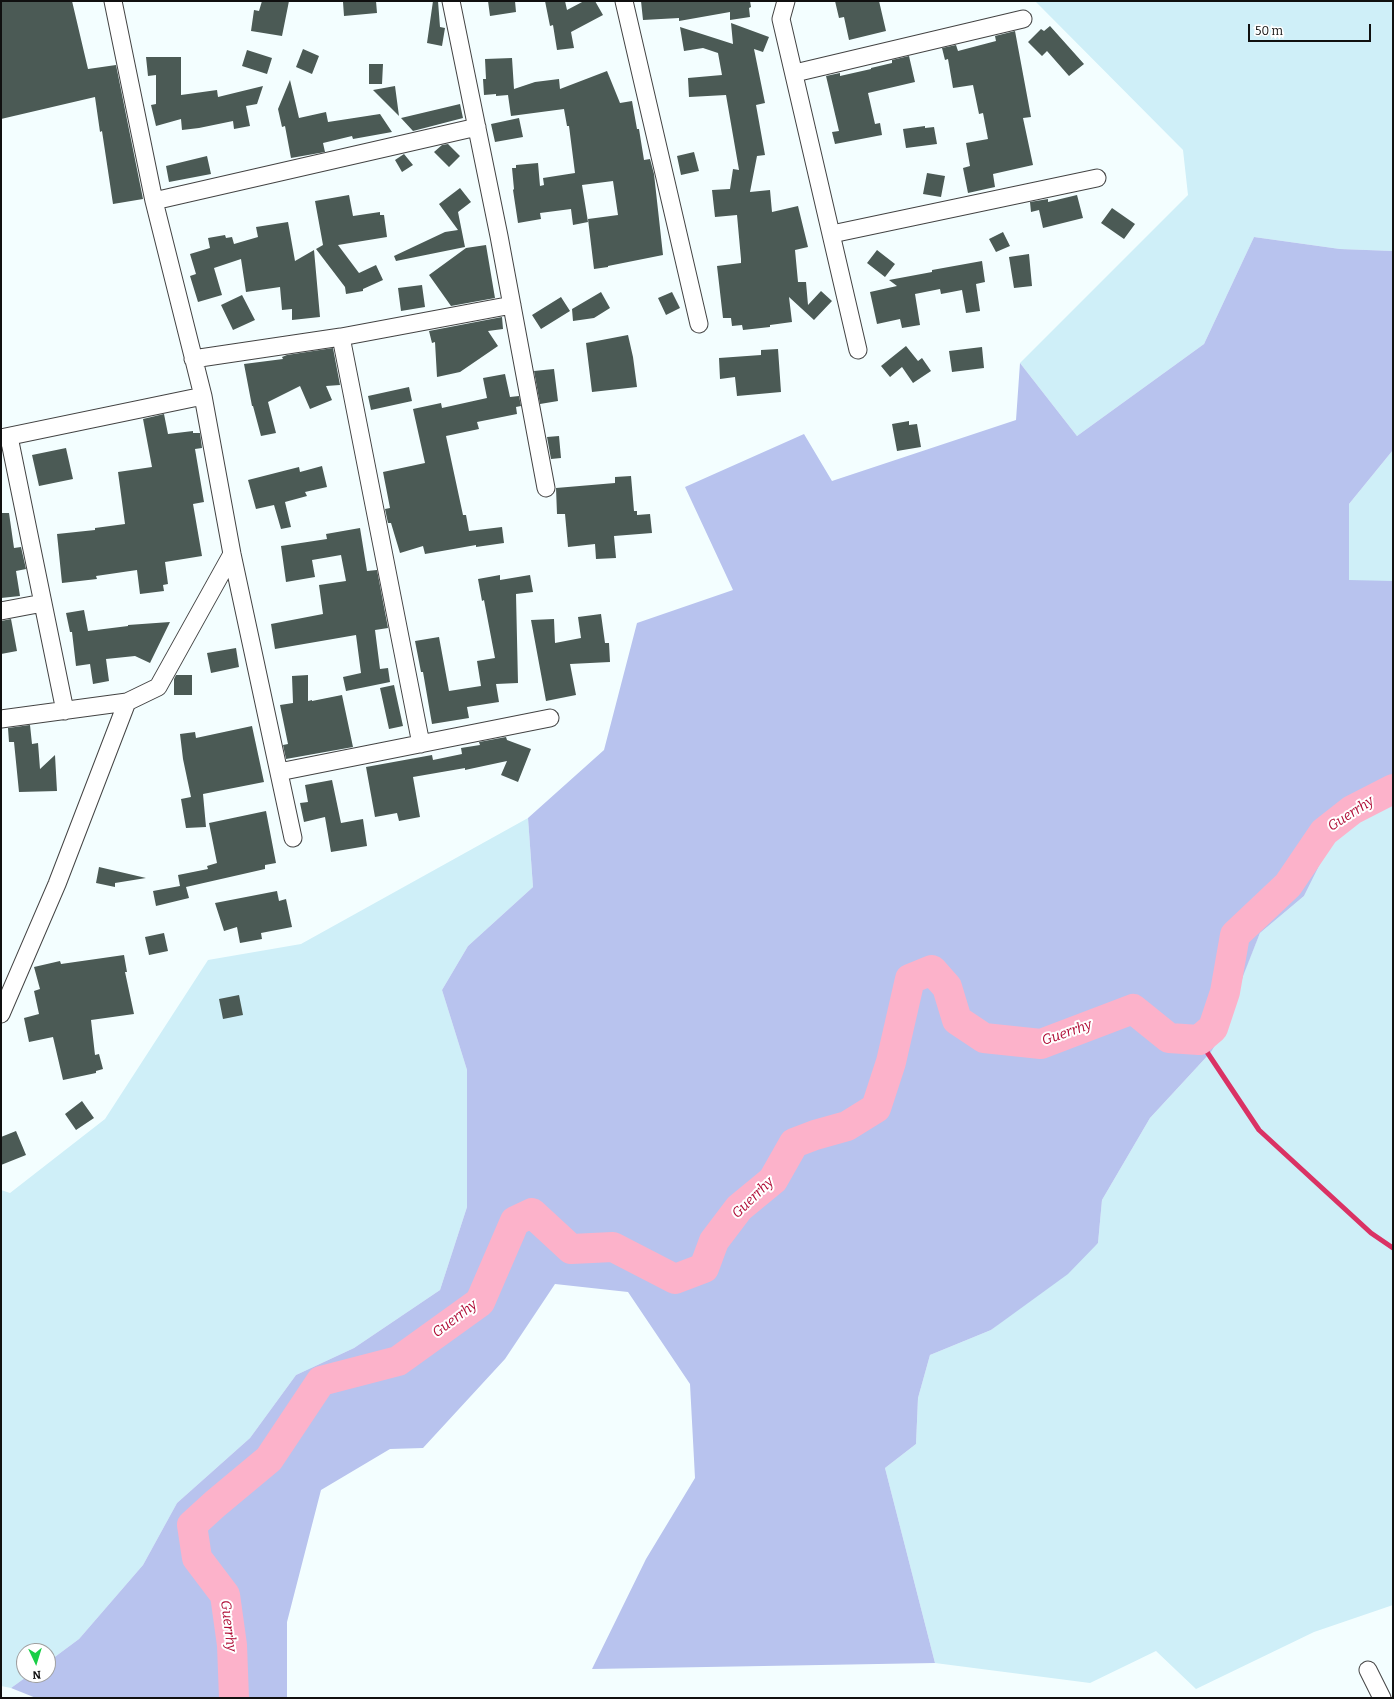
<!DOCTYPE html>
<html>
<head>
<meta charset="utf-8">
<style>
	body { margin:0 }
	#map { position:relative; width:1394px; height:1699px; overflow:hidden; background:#f3feff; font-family:Bitter,serif }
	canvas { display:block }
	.frame { position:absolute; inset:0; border:2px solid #101010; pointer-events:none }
	.north { position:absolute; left:16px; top:1643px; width:40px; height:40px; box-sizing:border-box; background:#fff; border:1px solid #9f9f9f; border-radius:50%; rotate:176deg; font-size:11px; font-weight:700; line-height:16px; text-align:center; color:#101010 }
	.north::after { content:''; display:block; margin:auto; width:14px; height:18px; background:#1ace47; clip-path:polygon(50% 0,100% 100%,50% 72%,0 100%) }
	.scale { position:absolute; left:1248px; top:24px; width:123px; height:18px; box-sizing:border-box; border:2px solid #101010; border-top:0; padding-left:5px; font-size:12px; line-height:14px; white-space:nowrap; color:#101010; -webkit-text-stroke:3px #fff; paint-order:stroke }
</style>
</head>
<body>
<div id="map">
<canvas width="1394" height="1699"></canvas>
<div class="frame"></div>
<div class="north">N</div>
<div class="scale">50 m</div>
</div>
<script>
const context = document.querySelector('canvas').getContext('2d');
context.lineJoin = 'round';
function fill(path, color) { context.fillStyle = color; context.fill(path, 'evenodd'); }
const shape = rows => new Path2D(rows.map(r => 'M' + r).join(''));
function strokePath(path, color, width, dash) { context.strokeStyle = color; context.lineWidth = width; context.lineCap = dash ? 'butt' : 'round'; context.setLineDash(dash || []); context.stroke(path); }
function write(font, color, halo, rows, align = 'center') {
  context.font = font + ' Bitter,serif'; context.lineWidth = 4; context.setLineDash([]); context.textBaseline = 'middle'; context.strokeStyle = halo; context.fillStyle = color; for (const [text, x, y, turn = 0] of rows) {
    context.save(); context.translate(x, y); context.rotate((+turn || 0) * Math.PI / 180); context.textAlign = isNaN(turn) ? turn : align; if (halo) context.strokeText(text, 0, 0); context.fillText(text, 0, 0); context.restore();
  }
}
fill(shape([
	[1035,1,1393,1,1393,251,1340,249,1254,237,1204,344,1077,436,1020,363,1188,195,1183,150],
	[1393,450,1393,581,1349,581,1349,504],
	[1393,802,1393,1605,1314,1632,1196,1689,1156,1651,1090,1683,935,1663,885,1468,916,1444,918,1398,930,1355,991,1330,1098,1243,1102,1200,1150,1118,1211,1052,1260,933,1304,896,1331,842,1349,822],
	[528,818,533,887,468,946,442,990,467,1070,467,1207,440,1290,354,1348,296,1375,250,1438,177,1503,143,1565,79,1639,48,1662,48,1651,24,1651,24,1675,29,1675,11,1688,1,1686,1,1190,10,1193,105,1119,208,960,301,944]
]), '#cfeff8');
fill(shape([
	[1254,237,1340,249,1393,251,1393,450,1349,504,1349,580,1393,581,1393,802,1349,822,1331,842,1304,896,1260,933,1243,976,1227,1024,1211,1052,1150,1118,1102,1200,1098,1243,1068,1274,991,1330,930,1355,918,1398,916,1444,885,1468,935,1663,592,1669,646,1559,695,1478,690,1384,628,1292,555,1284,505,1359,423,1448,390,1449,321,1490,287,1622,287,1698,36,1698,11,1688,29,1675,48,1675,48,1662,79,1639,143,1565,177,1503,250,1438,296,1375,354,1348,440,1290,467,1207,467,1070,442,990,468,946,533,887,528,818,604,750,637,623,733,590,685,487,804,434,832,481,1016,420,1020,363,1077,436,1204,344]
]), '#b8c3ee');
strokePath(shape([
	[1199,1040,1259,1130,1371,1233,1393,1248]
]), '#da3264', 5);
strokePath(shape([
	[234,1698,232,1645,225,1595,197,1558,192,1525,215,1504,269,1459,321,1381,398,1361,480,1302,515,1221,532,1213,571,1249,613,1247,675,1279,704,1268,714,1241,739,1208,773,1180,794,1143,815,1135,847,1126,876,1108,891,1062,910,979,932,970,947,987,957,1020,984,1038,1041,1044,1133,1009,1169,1038,1199,1040,1213,1028,1225,992,1235,935,1288,885,1324,832,1352,810,1393,789]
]), '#fcb2ca', 30);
fill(shape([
	[1,1,72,1,88,69,116,65,143,199,113,204,102,131,100,132,95,97,1,119],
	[262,1,289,1,282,36,251,31,254,10,259,11],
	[361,1,376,1,377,13,344,16,343,2],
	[433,1,438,1,440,27,445,28,442,46,427,43],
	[488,1,515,1,516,12,490,16],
	[545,1,565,1,567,10,584,1,595,1,603,15,571,32,574,48,557,50,553,25,550,26],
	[641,1,750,1,751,7,749,8,750,17,730,20,730,12,679,21,679,18,643,20],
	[835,1,879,1,886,31,849,40,844,17,839,18],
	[731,23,769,37,763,52,754,49,765,103,756,105,765,155,757,156,750,192,770,190,772,212,798,206,808,247,795,250,798,282,806,282,808,305,821,291,832,301,814,320,789,297,792,322,770,325,770,327,743,330,742,325,732,326,731,318,723,318,717,266,741,263,741,259,737,215,715,217,712,190,730,189,733,169,739,170,726,95,689,97,688,78,722,75,718,53,703,48,684,51,680,27,733,44],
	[1050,26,1084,64,1069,76,1047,51,1042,56,1028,42,1041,29,1044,31],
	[1015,31,1031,117,1023,118,1033,165,993,174,995,187,968,193,963,168,970,166,966,143,988,139,983,113,979,114,973,85,953,88,948,59,945,60,942,48,956,45,958,51,996,41,995,36],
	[303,49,319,56,312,74,296,67],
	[247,50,272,58,267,74,242,66],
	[909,56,915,82,868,93,875,124,880,123,882,135,835,144,832,132,839,131,826,76,840,73,840,76,871,69,871,68,892,63,892,60],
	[146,57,181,57,181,95,217,90,218,97,263,86,257,104,246,106,250,126,234,129,233,121,199,128,182,130,181,119,156,126,151,105,156,104,156,75,148,76],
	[512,58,514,89,535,82,559,79,560,89,607,71,620,103,632,101,637,129,639,129,644,160,650,159,654,174,663,255,608,266,608,267,594,269,588,219,618,215,613,181,582,185,588,222,573,225,571,209,540,213,541,219,518,223,513,190,514,189,512,168,516,168,516,165,538,163,540,186,544,185,543,178,575,173,569,126,567,126,564,109,511,116,508,95,496,96,496,94,484,95,483,79,486,79,485,59],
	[369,64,383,64,382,84,369,84],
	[290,80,299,118,326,112,328,122,380,114,392,132,353,139,352,136,323,143,325,152,291,158,285,126,282,127,278,109],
	[395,86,399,116,373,90],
	[460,104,463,118,413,131,401,118],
	[519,118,523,137,495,142,491,124],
	[925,126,925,128,934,127,937,144,906,148,903,129],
	[448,144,460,156,449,167,434,152,442,145],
	[694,152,699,171,681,175,677,156],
	[404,154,413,165,402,172,395,160],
	[207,156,211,174,169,182,166,166],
	[927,173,945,176,941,197,923,194],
	[460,188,471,202,458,212,465,247,396,261,394,256,445,232,458,230,439,204],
	[349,195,353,216,380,212,380,215,384,215,387,237,338,245,359,273,376,265,383,280,363,289,363,291,346,294,345,287,316,249,323,245,315,201],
	[1077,195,1083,218,1043,228,1039,210,1031,212,1030,202,1048,199,1048,202],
	[1112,208,1135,224,1124,239,1101,223],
	[288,222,295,261,314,250,320,317,292,320,292,309,282,310,280,287,246,292,241,259,214,268,222,295,198,302,190,276,196,274,190,254,210,248,208,238,225,235,226,238,232,237,234,244,258,237,256,227],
	[1003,232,1010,246,996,252,989,239],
	[486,245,495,298,451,306,429,275,466,248],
	[877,250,895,264,885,277,867,263],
	[1029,254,1032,286,1014,288,1009,257],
	[982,261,985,282,976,284,980,311,966,313,962,290,941,294,940,289,915,294,920,325,902,328,900,319,877,324,870,292,897,286,889,280,932,272,932,270],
	[422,285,425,307,401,311,398,288],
	[601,292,610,308,594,318,573,321,572,309],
	[672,292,680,308,666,315,658,298],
	[242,295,255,320,233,330,221,305],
	[561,297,570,311,541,329,532,315],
	[502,317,503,329,488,331,498,346,460,372,437,377,435,342,432,343,429,331],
	[628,335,633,357,637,387,592,392,586,343],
	[906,346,918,361,922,358,931,371,913,383,902,367,890,377,881,366],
	[982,347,984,368,952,372,949,351],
	[333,348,340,385,326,386,332,400,310,409,300,386,268,402,276,433,261,436,253,406,252,406,244,364,283,359,282,357,287,355],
	[778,349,781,392,737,396,735,377,720,379,719,358,761,355,761,350],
	[554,369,558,401,540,404,534,371],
	[505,374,510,397,519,396,521,406,516,407,517,414,477,422,479,429,446,436,463,515,466,515,469,531,502,527,504,543,476,547,476,545,425,554,423,546,400,553,391,523,388,523,385,509,390,508,383,472,425,463,413,409,441,403,442,408,487,398,483,378],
	[409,387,412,401,371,410,368,396],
	[164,414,168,434,193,431,193,433,200,433,202,448,195,449,204,502,193,504,202,556,165,562,168,584,163,585,164,591,140,594,137,570,96,576,97,579,62,583,57,534,95,530,95,528,125,524,118,472,152,467,143,419],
	[909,421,909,425,917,424,921,447,897,451,892,424],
	[559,436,561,458,551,459,547,437],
	[66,448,73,479,39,486,32,455],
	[322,466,327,487,305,492,307,496,285,502,291,527,281,529,274,505,256,509,248,480,299,467,300,472],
	[631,476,634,511,637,511,637,515,650,514,652,533,614,536,616,558,596,559,595,544,568,547,565,514,557,514,556,488,615,483,615,477],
	[1,513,9,513,14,548,21,547,26,569,16,571,20,596,1,598],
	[360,528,367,571,377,570,388,628,375,630,380,669,388,668,390,682,346,691,343,677,361,673,356,635,275,649,271,624,323,614,319,585,346,581,341,555,312,560,315,577,286,582,281,546,327,539,326,534],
	[500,575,500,580,530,575,533,592,516,594,518,683,496,684,499,702,467,707,469,718,432,724,423,672,421,672,415,641,439,637,449,691,481,686,477,661,495,658,484,600,482,601,478,579],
	[84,610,88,631,128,626,128,625,170,622,150,663,135,656,106,659,109,681,93,684,90,664,76,666,72,632,70,632,66,613],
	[601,614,605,643,609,643,610,662,570,664,576,695,546,701,531,620,554,619,555,643,581,638,578,617],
	[11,619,17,651,1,654,1,621],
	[236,648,239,667,211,673,207,653],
	[176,675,192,675,192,695,174,695,174,679],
	[308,675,308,701,312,700,312,701,342,695,353,747,286,759,283,745,288,744,280,705,293,703,292,676],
	[394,685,403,726,389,729,380,688],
	[30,725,32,744,38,743,40,769,55,755,57,791,19,792,14,742,9,742,8,728],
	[252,726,264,782,203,794,206,827,186,828,181,799,191,797,183,759,180,734,195,732,196,738],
	[506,737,507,740,531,749,518,782,501,775,507,761,465,770,465,768,413,777,420,817,399,821,397,813,375,817,366,767,432,755,433,760,462,754,461,748,480,745,479,742],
	[332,780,341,823,363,819,367,846,331,852,325,817,304,822,300,803,308,802,305,785],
	[266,811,276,863,265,865,265,869,186,887,189,898,156,906,153,891,180,886,178,875,208,869,207,866,217,863,209,823],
	[99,867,146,878,115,883,115,887,96,883],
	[277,891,279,901,286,899,292,927,261,933,262,939,240,943,237,927,224,931,215,903],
	[164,933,168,951,149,955,145,937],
	[124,955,127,972,125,972,134,1014,91,1020,95,1055,99,1054,103,1069,96,1071,96,1073,63,1080,53,1037,29,1042,24,1018,39,1014,34,991,40,989,34,967,60,961,61,964],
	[239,995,243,1015,223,1019,219,999],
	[82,1101,94,1118,76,1130,65,1114],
	[16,1131,26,1155,1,1165,1,1137]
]), '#4b5a55');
const minor = shape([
	[113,1,154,201,203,396,232,554,293,838],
	[451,1,499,236,546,488],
	[624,1,699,324],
	[786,1,781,19,858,350],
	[795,73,1023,19],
	[154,201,477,127],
	[832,234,1097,178],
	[341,337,421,744],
	[193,359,341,337,512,305],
	[9,437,65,711],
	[1,438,203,396],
	[1,611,43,603],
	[1,719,127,702],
	[279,772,550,718],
	[1,1014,57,884,127,702,158,687,232,554],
	[1368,1670,1382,1698]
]);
strokePath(minor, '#434343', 19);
strokePath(minor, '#fff', 17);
write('italic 14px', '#af0c36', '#fff', [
	["Guerrhy",1351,814,-33],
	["Guerrhy",1067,1033,-19],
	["Guerrhy",753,1198,-44],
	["Guerrhy",455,1319,-37],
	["Guerrhy",228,1626,83]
]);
</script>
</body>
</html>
